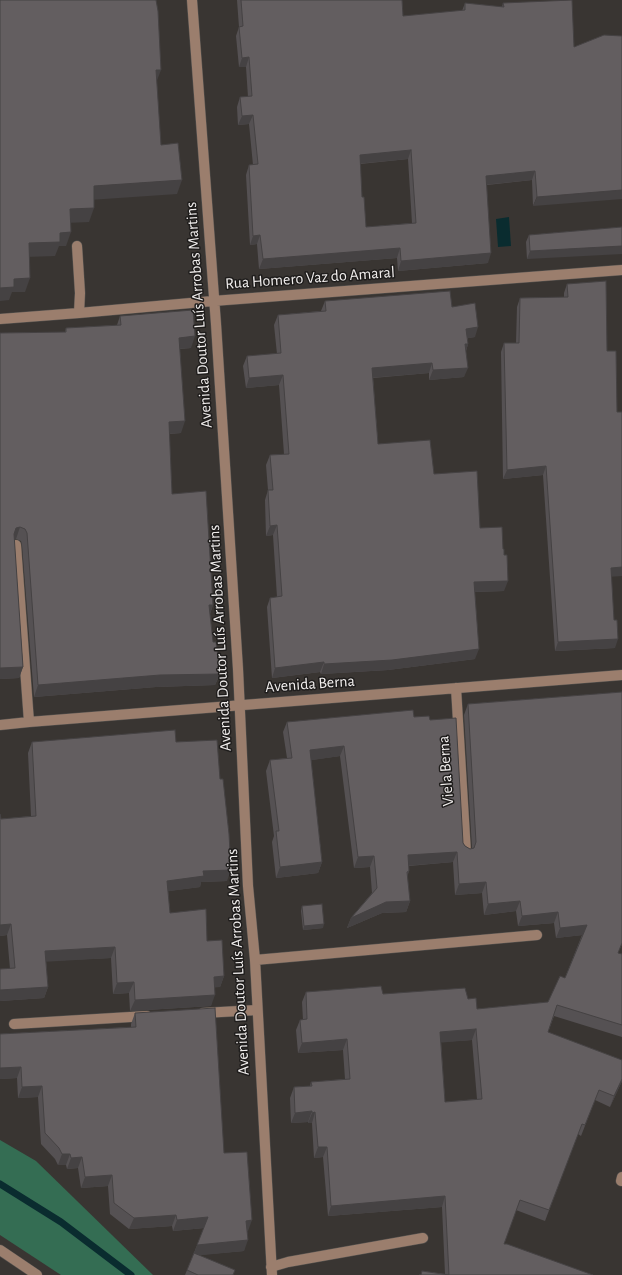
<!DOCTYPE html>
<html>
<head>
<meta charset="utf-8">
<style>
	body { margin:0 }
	canvas { display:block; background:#393532 }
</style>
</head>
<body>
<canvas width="622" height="1275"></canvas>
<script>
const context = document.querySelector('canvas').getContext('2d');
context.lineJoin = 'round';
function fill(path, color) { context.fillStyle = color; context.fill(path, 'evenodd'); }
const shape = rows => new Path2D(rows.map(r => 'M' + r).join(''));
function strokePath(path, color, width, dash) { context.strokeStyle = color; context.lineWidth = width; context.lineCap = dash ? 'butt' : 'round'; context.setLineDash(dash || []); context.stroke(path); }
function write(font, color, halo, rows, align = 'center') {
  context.font = font + ' "Alegreya Sans",sans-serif'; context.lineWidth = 3; context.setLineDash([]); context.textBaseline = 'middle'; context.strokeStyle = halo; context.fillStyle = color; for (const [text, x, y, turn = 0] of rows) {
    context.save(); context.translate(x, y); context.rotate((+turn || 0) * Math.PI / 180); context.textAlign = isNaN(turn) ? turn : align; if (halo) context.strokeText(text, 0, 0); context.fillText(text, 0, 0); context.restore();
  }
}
fill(shape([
	[0,1140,36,1161,153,1275,61,1275,0,1235]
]), '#346d53');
fill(shape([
	[509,217,511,246,498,247,496,219]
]), '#0a2c2f');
strokePath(shape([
	[0,1184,61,1222,131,1275]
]), '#0a2c2f', 7);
const minor = shape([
	[192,0,216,324,238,669,248,886,255,960,272,1275],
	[77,246,80,293,79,313],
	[0,319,79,313,213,301,622,270],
	[16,545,29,722],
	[456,688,466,853],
	[0,725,29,722,622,675],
	[255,960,537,935],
	[203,1013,257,1010],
	[14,1024,147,1016],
	[621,1181,622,1177],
	[0,1250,37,1275],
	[271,1267,288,1262,423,1238]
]);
strokePath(minor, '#565350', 11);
strokePath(minor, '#9b7e6d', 10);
fill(shape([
	[237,0,402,0,403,16,462,11,465,3,502,7,503,3,574,47,604,35,533,206,532,180,487,185,488,263,398,271,397,258,259,269,257,244,250,245,246,175,249,165,253,165,249,124,238,125,237,107,240,97,248,97,246,67,239,67,236,36,239,27],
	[408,159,412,223,366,227,362,197,360,164],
	[622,227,527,259,526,242,529,235],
	[567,284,607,351,617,412,622,412,622,576,611,576,615,648,555,651,543,475,503,479,501,352,504,343,516,343,517,307,520,298,564,297,564,293],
	[325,301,452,307,475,337,468,338,468,344,466,351,464,377,429,380,429,373,373,378,378,444,434,474,480,528,504,591,475,592,475,659,388,670,321,674,320,672,272,678,267,607,270,598,277,597,273,535,266,536,265,500,268,490,266,465,270,455,284,454,279,385,246,388,243,366,247,356,277,354,274,325,278,315,321,311],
	[120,316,191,348,180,349,181,433,169,434,172,494,213,605,210,614,213,642,220,674,215,685,156,687,34,697,22,545,21,541,16,539,14,539,23,667,19,678,0,679,0,333,65,332,66,328,117,325],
	[622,692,622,944,618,953,622,954,622,1037,554,1016,548,1032,622,1060,622,1081,610,1107,595,1100,581,1136,578,1134,545,1221,516,1210,504,1244,593,1275,421,1275,422,1271,445,1274,442,1207,328,1216,323,1157,314,1158,312,1123,308,1123,308,1122,291,1123,290,1098,294,1087,310,1086,311,1082,345,1079,343,1050,298,1053,296,1030,300,1020,303,1020,302,1002,306,992,383,994,468,999,477,1009,548,1002,565,978,582,935,556,938,554,923,518,926,516,911,484,915,482,893,455,895,453,862,409,866,409,871,407,877,410,901,406,912,382,913,347,928,351,918,372,893,370,867,354,868,340,756,311,760,322,862,318,873,276,878,272,842,274,836,266,771,270,760,287,758,283,732,287,722,414,717,430,720,463,843,465,846,470,849,472,848,464,715,468,704],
	[472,1040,477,1099,445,1102,441,1042],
	[32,742,176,742,227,881,201,882,200,887,168,891,170,913,207,941,224,976,220,987,214,987,211,1006,130,1011,129,993,113,994,111,958,46,961,48,987,44,998,0,1001,0,969,10,969,7,935,0,936,0,814,1,819,31,816,28,753],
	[302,906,323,928,303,930,301,911],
	[135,1013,224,1153,248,1231,247,1231,244,1251,198,1255,233,1275,185,1275,204,1228,173,1231,172,1226,129,1229,110,1214,108,1186,81,1188,78,1168,67,1169,66,1165,58,1165,55,1159,41,1144,38,1097,18,1098,17,1078,0,1079,0,1034,131,1027,131,1024]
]), '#555153');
fill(shape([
	[249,57,246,67,239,67,242,58],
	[156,70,161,70,156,83],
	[253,115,249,124,238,125,242,116],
	[411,150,408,159,356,164,360,155],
	[535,171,532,180,483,185,486,176],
	[182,180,177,194,89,200,94,186],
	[622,190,622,199,533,206,537,197],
	[94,208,89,222,65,223,70,209],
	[71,232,66,246,59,246,55,256,24,257,29,243,60,233],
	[260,235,257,244,250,245,253,236],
	[622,246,622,254,527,259,530,251],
	[400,248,397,258,259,269,263,259],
	[491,253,488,263,398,271,401,261],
	[30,278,25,292,12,292,9,300,0,301,0,288,14,279],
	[478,327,475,337,463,339,466,329],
	[195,336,191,348,175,349,179,338],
	[465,344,468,344,465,354],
	[432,363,429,373,368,378,372,368],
	[468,368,464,377,429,380,433,370],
	[283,375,279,385,246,388,249,378],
	[185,421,181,433,165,434,169,422],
	[546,466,543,475,503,479,507,470],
	[277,525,273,535,266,536,270,526],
	[20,527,16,539,12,540,16,528],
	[622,567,622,576,607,577,611,568],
	[508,581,504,591,471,592,474,582],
	[209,605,213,605,209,616],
	[618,639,615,648,555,651,558,642],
	[479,649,475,659,388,670,321,674,324,664],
	[324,662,320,672,272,678,275,668],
	[23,667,19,678,0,679,0,668],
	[220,674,215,685,156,687,34,697,38,685,160,675],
	[344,746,340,756,306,761,310,750],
	[457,852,453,862,404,866,408,855],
	[374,856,370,867,354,868,358,857],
	[322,862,318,873,276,878,280,867],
	[231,870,227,881,201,882,200,887,163,892,167,881,203,871],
	[486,882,482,893,455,895,459,884],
	[410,901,406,912,382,913,347,928,351,918,386,902],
	[520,901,516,911,484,915,488,904],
	[558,912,554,923,518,926,522,916],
	[11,924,7,935,0,936,0,925],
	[324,924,323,928,303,930,304,926],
	[587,925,583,935,556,938,560,928],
	[115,947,111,958,41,962,45,951],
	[224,976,220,987,210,988,214,977],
	[134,982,129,993,113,994,117,983],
	[48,987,44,998,0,1001,0,990],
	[215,995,211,1006,130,1011,135,1000],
	[476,1029,472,1040,436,1043,440,1032],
	[347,1039,343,1050,298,1053,302,1043],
	[21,1067,17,1078,0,1079,0,1068],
	[622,1079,622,1081,610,1107,614,1096],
	[42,1086,38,1097,18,1098,22,1087],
	[312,1111,308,1122,291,1123,295,1113],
	[315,1112,312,1123,308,1123,312,1113],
	[318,1147,327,1147,323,1157,314,1158],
	[62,1154,70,1154,66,1165,58,1165],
	[82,1157,78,1168,67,1169,71,1158],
	[112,1175,108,1186,81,1188,85,1177],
	[445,1196,442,1207,328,1216,331,1206],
	[176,1215,172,1226,129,1229,134,1218],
	[208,1217,204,1228,173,1231,177,1220],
	[252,1220,248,1231,242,1232,246,1221],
	[248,1240,244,1251,193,1256,197,1245]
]), '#454243');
const building = shape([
	[0,0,156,0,158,11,161,70,156,70,161,145,178,143,182,180,94,186,94,208,70,209,71,232,60,233,60,242,29,243,30,278,14,279,14,287,0,288,0,0],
	[241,0,402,0,403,16,465,10,465,3,504,7,503,3,572,0,574,47,604,35,622,36,622,190,537,197,535,171,486,176,491,253,401,261,400,248,263,259,260,235,253,236,249,165,258,164,253,115,242,116,240,97,252,96,249,57,242,58,239,27,243,26,241,0],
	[411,150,416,223,366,227,364,197,362,197,360,155,411,150],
	[622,227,622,246,530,251,529,235,622,227],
	[606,281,607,351,616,351,617,412,622,412,622,567,611,568,614,620,617,620,618,639,558,642,546,466,507,470,504,343,519,343,520,298,568,297,567,284,606,281],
	[450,291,452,307,475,303,478,327,466,329,468,344,465,344,468,368,433,370,432,363,372,368,378,444,430,440,434,474,477,471,480,528,502,527,503,549,504,549,504,555,507,555,508,581,474,582,479,649,392,660,324,664,324,662,275,668,270,598,282,596,277,525,270,526,268,490,273,490,270,455,289,454,283,375,249,378,247,356,281,353,278,315,326,311,325,301,450,291],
	[193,310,195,336,179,338,185,421,169,422,172,494,206,491,213,605,209,605,213,642,216,642,220,674,160,675,38,685,27,533,25,529,20,527,16,528,14,534,23,667,0,668,0,333,66,332,66,328,121,325,120,316,193,310],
	[622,692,622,943,618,953,622,954,622,1025,557,1005,548,1032,622,1060,622,1079,614,1096,599,1090,585,1125,582,1124,549,1210,520,1200,504,1244,507,1244,593,1275,449,1275,445,1196,331,1206,327,1147,318,1147,315,1112,312,1113,312,1111,295,1113,294,1087,312,1086,311,1082,350,1079,347,1039,302,1043,300,1020,307,1019,306,992,381,986,383,994,465,988,468,999,476,998,477,1009,548,1002,560,976,565,978,587,925,560,928,558,912,522,916,520,901,488,904,486,882,459,884,457,852,408,855,409,871,407,872,410,901,386,902,351,918,377,888,374,856,358,857,344,746,310,750,322,862,280,867,276,831,279,831,270,760,292,758,287,722,413,710,414,717,429,716,430,720,456,718,463,843,465,846,470,849,474,848,476,842,468,704,622,692],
	[476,1029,482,1099,445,1102,440,1032,476,1029],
	[175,730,176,742,217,740,220,779,223,779,229,834,231,870,203,871,204,876,167,881,170,913,206,909,207,941,222,940,224,976,214,977,215,995,135,1000,134,982,117,983,115,947,45,951,48,987,0,990,0,969,15,968,11,924,0,925,0,814,1,819,36,816,32,742,175,730],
	[322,904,324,924,304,926,302,906,322,904],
	[215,1008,224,1153,247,1152,252,1220,246,1221,248,1240,197,1245,208,1217,177,1220,176,1215,134,1218,114,1203,112,1175,85,1177,82,1157,71,1158,70,1154,62,1154,59,1148,45,1133,42,1086,22,1087,21,1067,0,1068,0,1034,136,1027,135,1013,215,1008],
	[194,1253,235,1270,233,1275,198,1275,187,1270,194,1253],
	[422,1271,449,1275,419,1275,421,1275,422,1271]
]);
fill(building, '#635e60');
strokePath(building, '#454243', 1);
write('16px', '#f1eeed', '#1f1d1c', [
	["Rua Homero Vaz do Amaral",310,278,-4],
	["Avenida Doutor Luís Arrobas Martins",199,315,-94],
	["Avenida Doutor Luís Arrobas Martins",220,638,-93],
	["Avenida Berna",310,684,-4],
	["Viela Berna",446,771,-94],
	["Avenida Doutor Luís Arrobas Martins",238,962,-93]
]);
</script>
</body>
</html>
